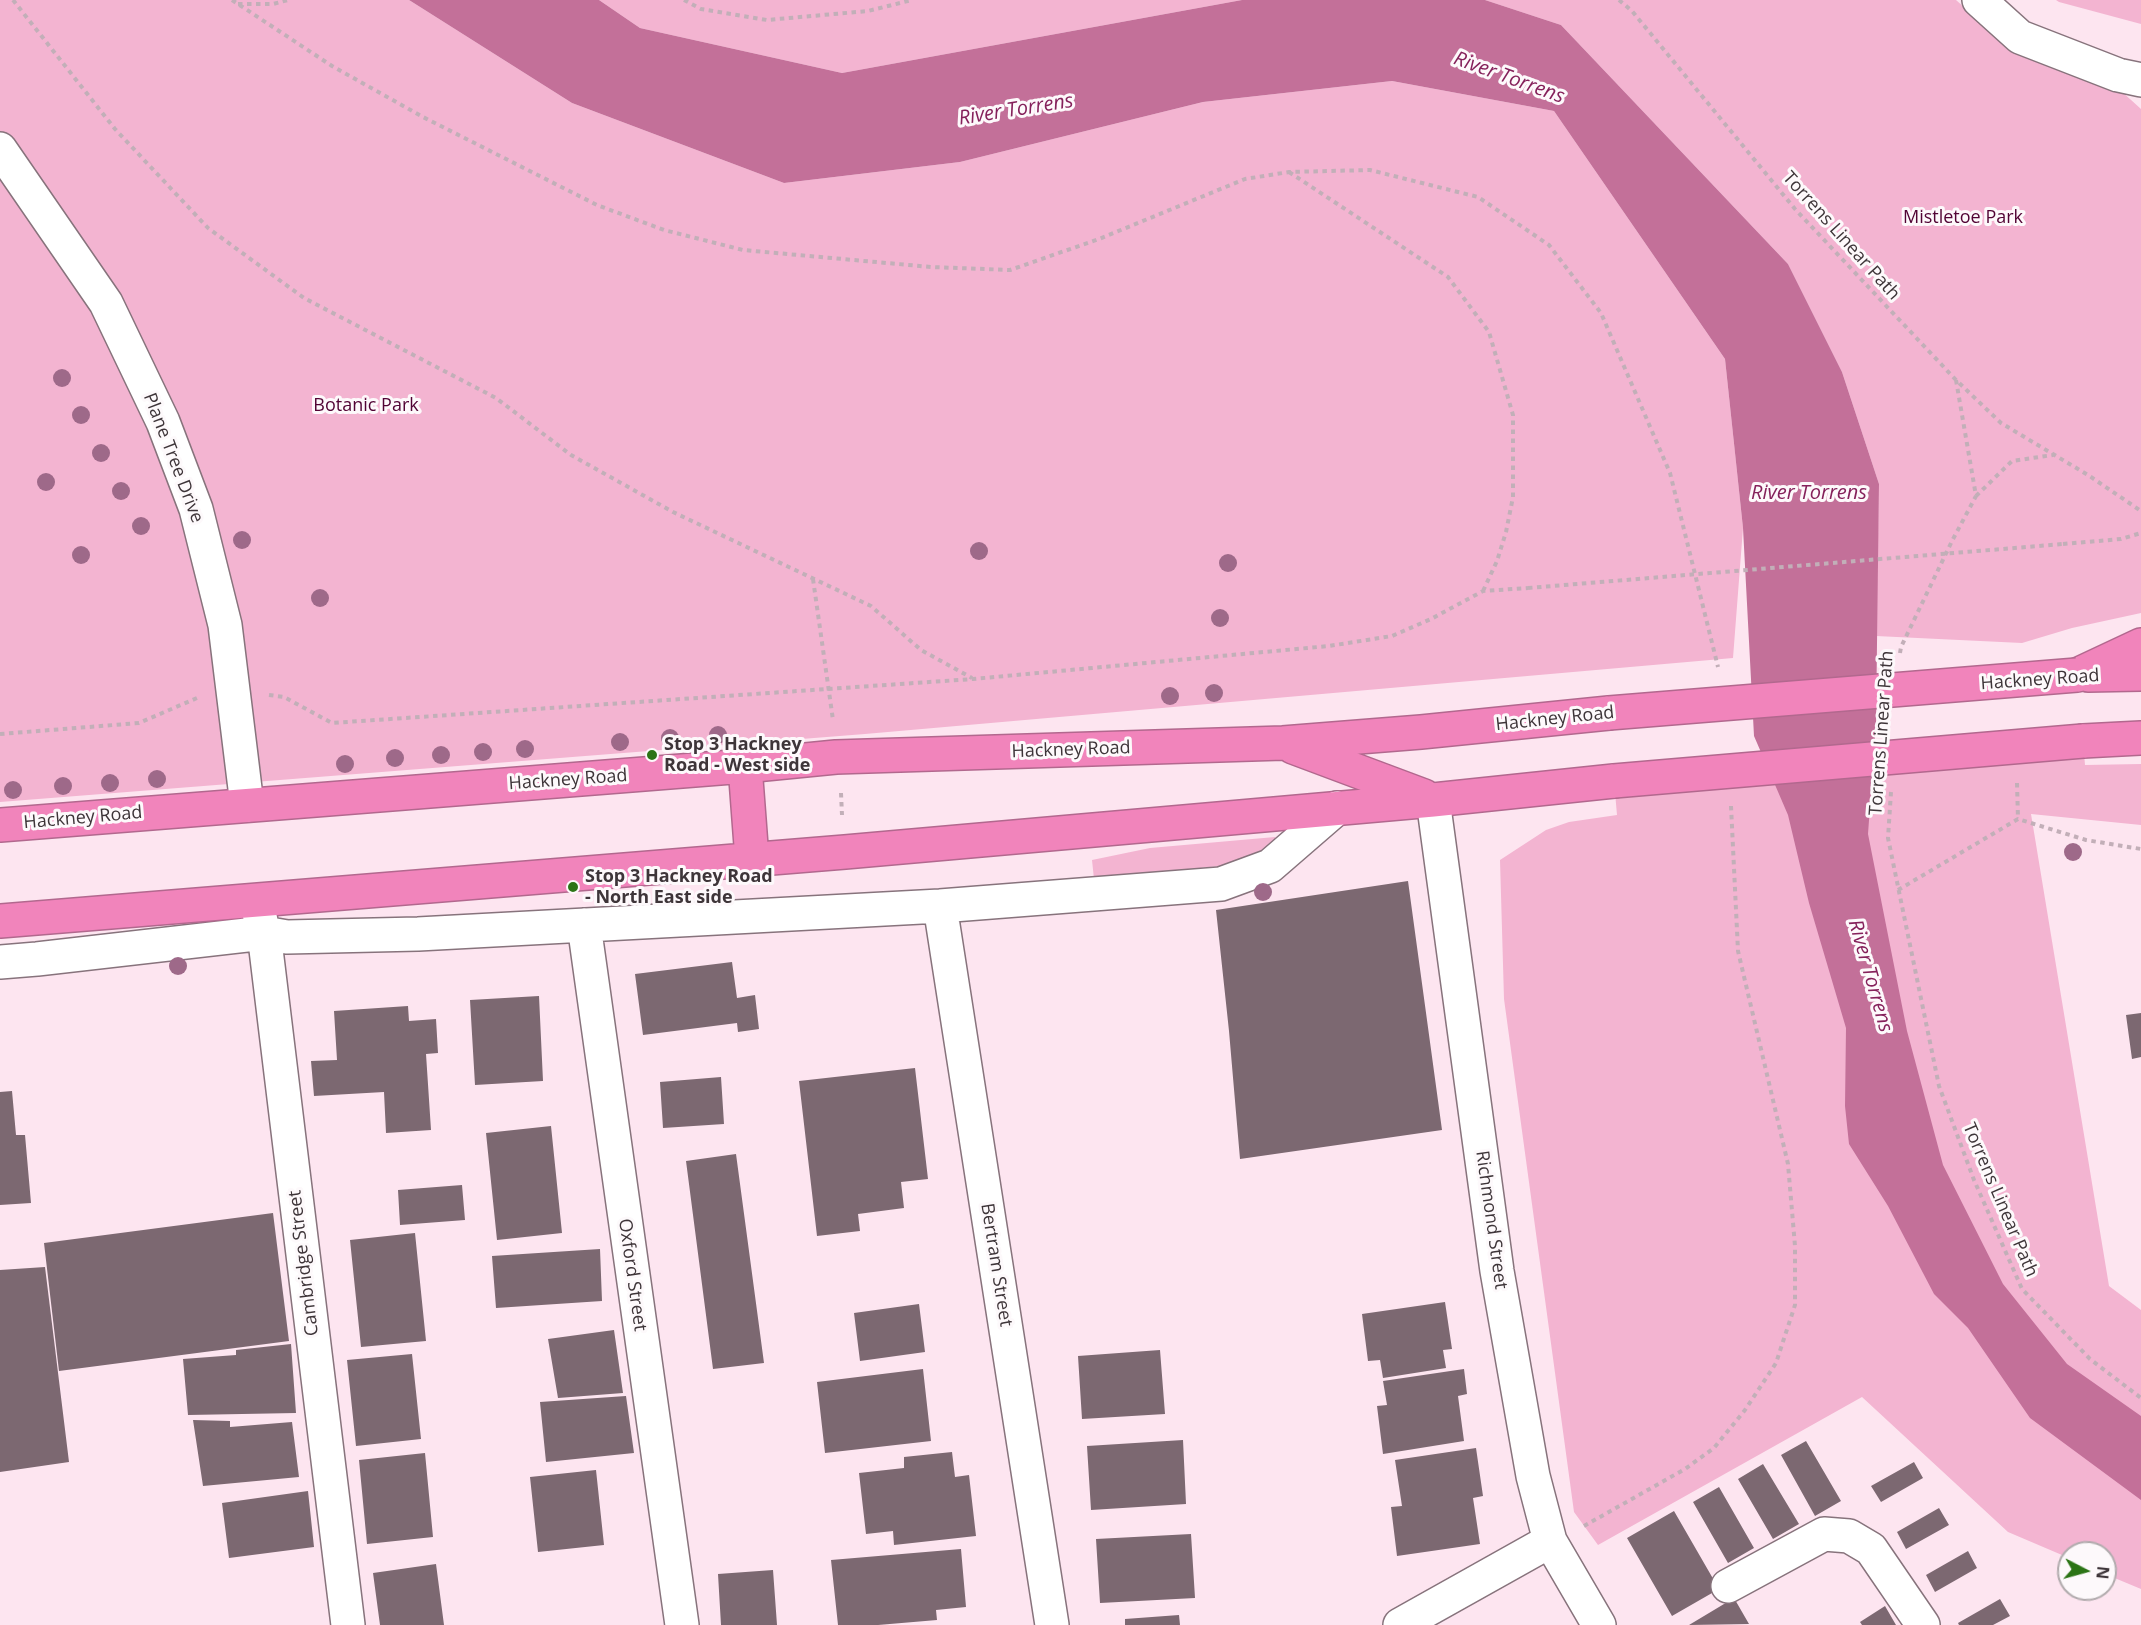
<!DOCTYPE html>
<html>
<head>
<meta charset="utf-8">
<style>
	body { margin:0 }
	#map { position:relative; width:2141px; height:1625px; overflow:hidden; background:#fde5f0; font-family:"Open Sans",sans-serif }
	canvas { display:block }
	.north { position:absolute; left:2057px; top:1541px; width:60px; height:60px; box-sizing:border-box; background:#fdf9fb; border:2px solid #b1abad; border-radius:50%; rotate:96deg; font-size:16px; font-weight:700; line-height:24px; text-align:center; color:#3e3539 }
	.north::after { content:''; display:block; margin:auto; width:21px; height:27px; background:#2c7416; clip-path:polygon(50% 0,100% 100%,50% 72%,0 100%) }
</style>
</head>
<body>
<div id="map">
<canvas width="2141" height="1625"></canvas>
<div class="north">N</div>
</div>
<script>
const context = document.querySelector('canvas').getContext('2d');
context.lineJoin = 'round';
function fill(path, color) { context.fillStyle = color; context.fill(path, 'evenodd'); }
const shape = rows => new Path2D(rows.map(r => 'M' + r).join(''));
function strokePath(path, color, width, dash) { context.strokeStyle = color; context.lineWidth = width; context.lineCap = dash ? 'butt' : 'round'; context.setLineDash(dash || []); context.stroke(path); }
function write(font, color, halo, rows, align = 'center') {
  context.font = font + ' "Open Sans",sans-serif'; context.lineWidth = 6; context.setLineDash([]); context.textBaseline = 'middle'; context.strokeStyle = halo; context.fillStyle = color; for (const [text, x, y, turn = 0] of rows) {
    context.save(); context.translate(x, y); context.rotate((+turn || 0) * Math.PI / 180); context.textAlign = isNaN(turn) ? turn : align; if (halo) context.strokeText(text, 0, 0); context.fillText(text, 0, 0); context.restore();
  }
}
fill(shape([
	[0,0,409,0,572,103,784,183,960,162,1203,102,1392,81,1554,111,1725,359,1743,528,1733,658,865,734,0,802],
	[599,0,1242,0,842,73,640,28],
	[1485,0,1956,0,1974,16,2120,90,2141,109,2141,613,2072,628,2022,643,1876,636,1879,484,1842,372,1788,264,1561,25],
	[2056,0,2141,0,2141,24,2059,2],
	[2083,741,2085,765,2141,764,2141,825,2031,814,2109,1286,2141,1310,2141,1589,2105,1574,2105,1553,2069,1553,2069,1558,2008,1532,1862,1397,1598,1545,1574,1512,1504,999,1500,860,1546,830,1569,822,1617,815,1614,781],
	[1275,837,1277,841,1250,858,1229,865,1094,879,1092,860,1150,848]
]), '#f3b4d1');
fill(shape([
	[409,0,599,0,640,28,842,73,1242,0,1485,0,1561,25,1788,264,1842,372,1879,484,1876,723,1868,834,1907,1031,1943,1165,2003,1284,2067,1364,2141,1416,2141,1500,2030,1418,1968,1328,1934,1294,1888,1206,1849,1144,1845,1106,1846,1028,1809,903,1788,815,1754,736,1743,528,1725,359,1554,111,1392,81,1203,102,960,162,784,183,572,103]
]), '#c37099');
fill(shape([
	[1408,881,1442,1130,1240,1159,1229,1031,1216,910],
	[732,962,737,998,755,995,759,1029,738,1032,737,1023,643,1035,635,974],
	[539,996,543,1081,475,1085,470,1000],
	[408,1006,409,1021,436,1019,438,1053,426,1054,431,1130,386,1133,384,1092,314,1096,311,1061,337,1060,334,1011],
	[2141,1013,2141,1057,2132,1059,2126,1015],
	[915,1068,928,1179,901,1182,904,1208,858,1214,860,1231,817,1236,799,1081],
	[721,1077,724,1124,663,1128,660,1082],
	[12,1091,16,1135,25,1135,31,1203,0,1205,0,1092],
	[551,1126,562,1233,497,1240,486,1133],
	[736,1154,764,1363,713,1369,686,1161],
	[462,1185,465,1220,400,1225,398,1190],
	[273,1213,289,1341,59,1371,44,1243],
	[415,1233,426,1341,361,1347,350,1240],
	[600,1249,602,1301,496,1308,492,1256],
	[45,1267,69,1462,0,1472,0,1270],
	[1445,1302,1452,1349,1443,1350,1446,1368,1383,1378,1380,1360,1368,1361,1362,1314],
	[919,1304,925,1352,860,1361,854,1313],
	[614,1330,623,1393,558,1398,548,1339],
	[291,1344,296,1413,188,1415,183,1359,236,1355,236,1350],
	[1160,1350,1165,1414,1082,1419,1078,1356],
	[412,1354,421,1439,356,1446,347,1360],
	[923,1369,931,1441,825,1453,817,1382],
	[1464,1369,1467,1394,1458,1396,1464,1441,1383,1454,1377,1406,1387,1405,1383,1381],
	[626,1396,634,1453,546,1462,540,1402],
	[193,1420,230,1421,230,1427,292,1422,299,1477,203,1486],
	[1183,1440,1186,1504,1091,1510,1087,1446],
	[1806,1441,1841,1501,1815,1516,1781,1455],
	[1476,1448,1483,1496,1473,1498,1480,1544,1397,1556,1391,1507,1402,1506,1395,1460],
	[952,1452,955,1477,969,1475,976,1536,894,1545,893,1531,866,1534,859,1473,904,1468,904,1457],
	[425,1453,433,1537,367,1544,359,1460],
	[1914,1462,1923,1478,1881,1502,1871,1486],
	[1763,1464,1799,1524,1773,1539,1738,1479],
	[596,1470,604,1545,538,1552,530,1477],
	[1719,1487,1754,1548,1728,1563,1693,1502],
	[308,1491,314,1547,229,1558,222,1503],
	[1939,1508,1949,1525,1906,1549,1897,1532],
	[1674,1511,1719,1589,1672,1616,1627,1538],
	[1191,1534,1195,1598,1100,1603,1096,1539],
	[961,1549,966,1607,936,1610,937,1620,878,1625,838,1625,831,1560],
	[1968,1551,1977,1568,1935,1592,1926,1575],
	[436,1564,444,1625,380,1625,373,1573],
	[773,1570,777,1625,721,1625,718,1574],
	[1734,1598,1749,1624,1689,1625],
	[2000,1599,2010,1616,1993,1625,1959,1625,1958,1623],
	[1885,1606,1896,1625,1862,1625,1860,1622],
	[1179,1615,1180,1625,1125,1625,1125,1619]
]), '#7c6871');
const minor = shape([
	[1979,0,2020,37,2118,75,2141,80],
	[0,149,106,303,163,422,196,509,225,625,247,805],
	[1433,800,1497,1271,1533,1476,1550,1541,1599,1625],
	[940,906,1052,1625],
	[259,913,264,933,348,1625],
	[584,925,682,1625],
	[0,962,37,959,264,933,287,937,418,934,940,906,1221,884,1270,866,1337,808],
	[1728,1586,1824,1534,1849,1536,1871,1549,1923,1625],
	[1400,1625,1550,1541]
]);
const highway = shape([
	[2077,675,2141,645],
	[2088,675,2141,674],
	[2083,741,2141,738],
	[1293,747,1424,796],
	[745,766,752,859],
	[0,825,745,766,836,757,1283,743,1421,732,1609,713],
	[0,921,845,852,1433,800,1614,781]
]);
strokePath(minor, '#87737c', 36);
strokePath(highway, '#b2688e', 36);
strokePath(shape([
	[13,0,115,129,208,228,304,298,496,398,571,455,673,512,871,606,921,650,972,678],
	[232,0,332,66,423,117,597,205,664,230,743,250,931,267,1010,270,1099,239,1245,179,1289,172,1370,170,1478,197,1549,245,1601,313,1670,473,1718,667],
	[684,0,701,9,767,20,868,11,912,0],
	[1619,0,1632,11,1795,209,1956,380,2001,423,2088,475,2141,511],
	[238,4,273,4,288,0],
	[1289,172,1448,277,1489,332,1513,415,1513,497,1506,532,1497,561,1483,591],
	[1976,496,2012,461,2053,455],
	[2063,544,2121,539,2141,533],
	[813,579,833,720],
	[1900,653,1901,647,1952,541,1976,496,1956,380],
	[269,695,284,697,332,723,973,679,1329,646,1392,636,1431,619,1483,591,1528,588],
	[0,734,139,723,197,698],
	[2017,783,2018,819],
	[1891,792,1888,838,1939,1086,1974,1180,2022,1289,2090,1359,2141,1398],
	[841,793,842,815],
	[1898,890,2018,819,2086,840,2141,849],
	[1584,1526,1685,1469,1714,1448,1745,1410,1776,1363,1795,1305,1795,1246,1788,1164,1738,951,1731,806]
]), '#c2afb8', 4, [4.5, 4.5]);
strokePath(minor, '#fff', 33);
strokePath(highway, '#f184bb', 33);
const highwayBridge = shape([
	[1609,713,2077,675],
	[1614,781,2083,741]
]);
strokePath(highwayBridge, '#b2688e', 36, []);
strokePath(shape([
	[1528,588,2063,544]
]), '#c2afb8', 4, [4.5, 4.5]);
strokePath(highwayBridge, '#f184bb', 33);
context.fillStyle = '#9e6989';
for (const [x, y] of [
	[62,378],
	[81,415],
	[101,453],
	[46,482],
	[121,491],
	[141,526],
	[242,540],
	[979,551],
	[81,555],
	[1228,563],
	[320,598],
	[1220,618],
	[1214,693],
	[1170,696],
	[718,735],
	[670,738],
	[620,742],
	[525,749],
	[483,752],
	[441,755],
	[395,758],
	[345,764],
	[157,779],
	[110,783],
	[63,786],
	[13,790],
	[2073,852],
	[1263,892],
	[178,966]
]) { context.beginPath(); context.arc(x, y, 9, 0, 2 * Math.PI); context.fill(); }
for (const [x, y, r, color] of [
	[652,755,6,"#2c7416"],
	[573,887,6,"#2c7416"]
]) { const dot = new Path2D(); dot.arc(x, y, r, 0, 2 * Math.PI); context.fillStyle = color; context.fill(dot); strokePath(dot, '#fdf9fb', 2); }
write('18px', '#510334', '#fdf9fb', [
	["Mistletoe Park",1963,218],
	["Botanic Park",366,406]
]);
write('18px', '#3e3539', '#fdf9fb', [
	["Torrens Linear Path",1841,236,48],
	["Plane Tree Drive",173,458,69],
	["Hackney Road",2040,680,-4],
	["Hackney Road",1555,719,-6],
	["Torrens Linear Path",1882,733,-86],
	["Hackney Road",1071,750,-2],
	["Hackney Road",568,780,-4],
	["Hackney Road",83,818,-5],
	["Torrens Linear Path",2000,1200,67],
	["Richmond Street",1491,1220,82],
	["Cambridge Street",304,1263,-97],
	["Bertram Street",996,1265,81],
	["Oxford Street",632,1275,82]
]);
write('bold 18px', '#3e3539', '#fdf9fb', [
	["Stop 3 Hackney",664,745],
	["Road - West side",664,766],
	["Stop 3 Hackney Road",585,877],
	["- North East side",585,898]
], 'left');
write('italic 20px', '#85215b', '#fdf9fb', [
	["River Torrens",1509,78,20],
	["River Torrens",1016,110,-9],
	["River Torrens",1809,493],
	["River Torrens",1870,976,74]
]);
</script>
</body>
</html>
